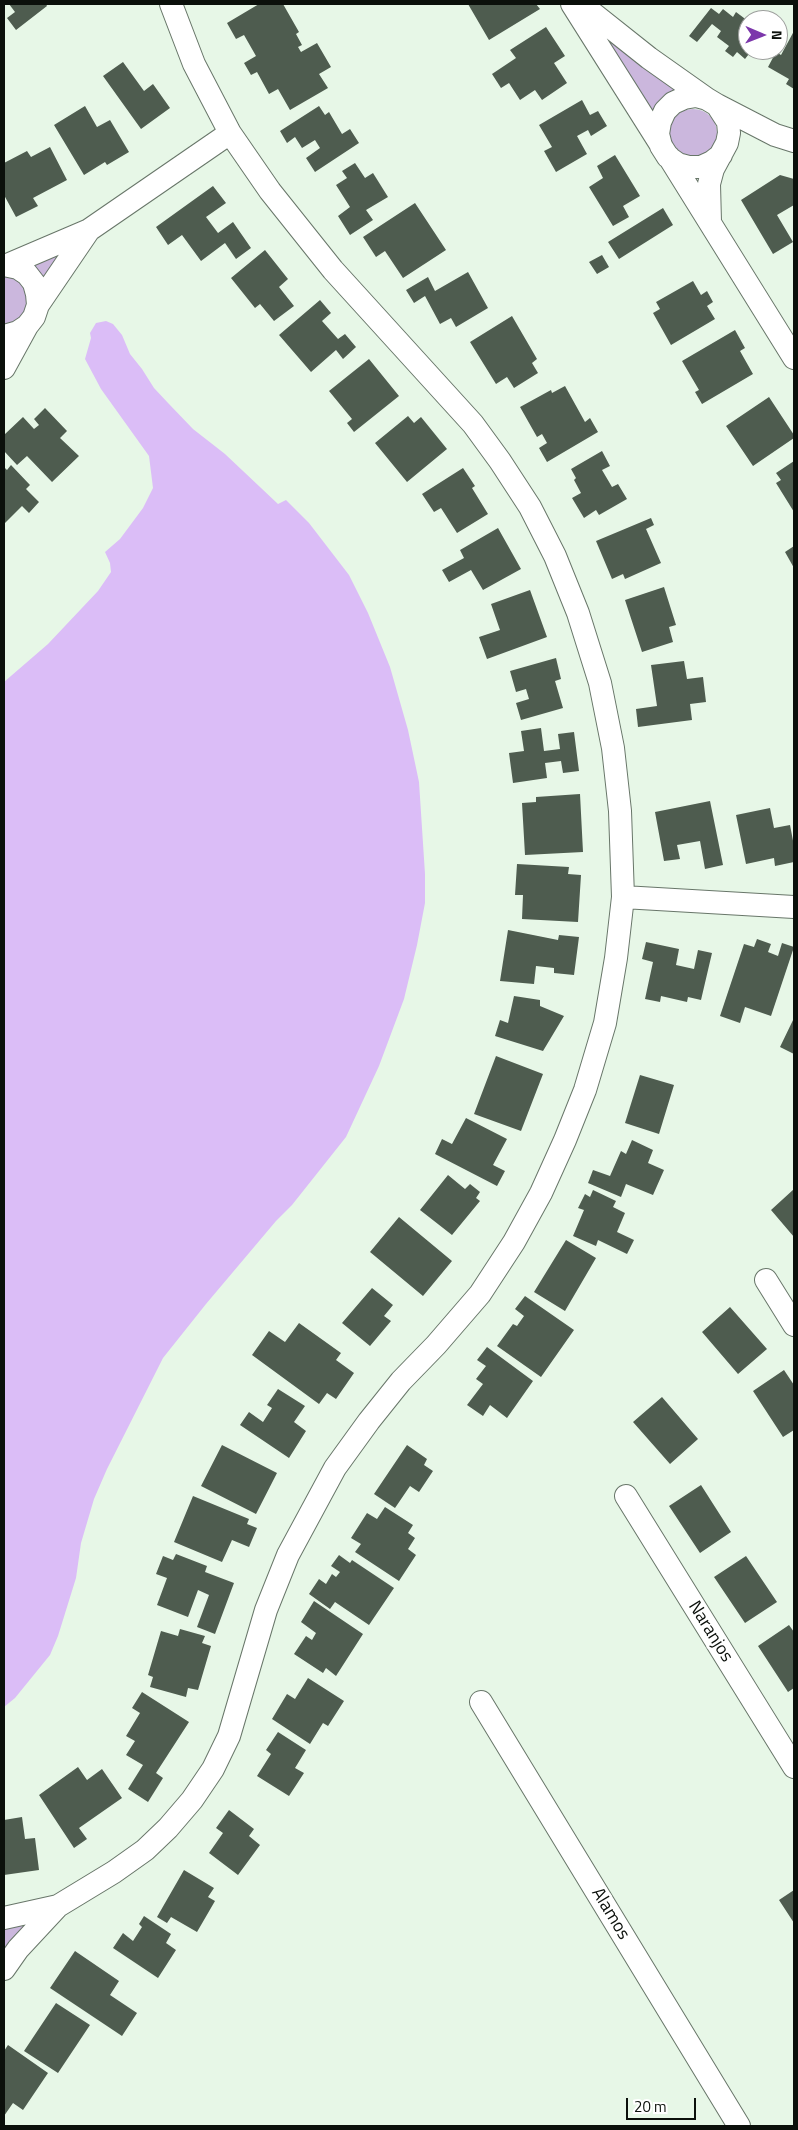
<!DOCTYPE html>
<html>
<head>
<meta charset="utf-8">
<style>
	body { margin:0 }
	#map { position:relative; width:798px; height:2130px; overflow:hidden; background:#e7f7e7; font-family:"Titillium Web",sans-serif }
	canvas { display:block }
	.frame { position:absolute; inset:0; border:5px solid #0b100b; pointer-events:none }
	.north { position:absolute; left:738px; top:10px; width:50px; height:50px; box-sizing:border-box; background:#fff; border:1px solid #9d9f9d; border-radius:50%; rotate:91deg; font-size:14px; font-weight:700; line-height:20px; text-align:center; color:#0b100b }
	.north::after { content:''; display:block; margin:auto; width:18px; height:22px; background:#7c37ab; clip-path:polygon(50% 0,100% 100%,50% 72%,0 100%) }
	.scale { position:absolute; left:626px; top:2098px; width:70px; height:22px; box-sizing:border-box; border:2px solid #0b100b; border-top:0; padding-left:6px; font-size:15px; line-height:18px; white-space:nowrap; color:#0b100b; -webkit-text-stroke:4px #fff; paint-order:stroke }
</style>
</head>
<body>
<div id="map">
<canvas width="798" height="2130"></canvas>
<div class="frame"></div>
<div class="north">N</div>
<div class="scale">20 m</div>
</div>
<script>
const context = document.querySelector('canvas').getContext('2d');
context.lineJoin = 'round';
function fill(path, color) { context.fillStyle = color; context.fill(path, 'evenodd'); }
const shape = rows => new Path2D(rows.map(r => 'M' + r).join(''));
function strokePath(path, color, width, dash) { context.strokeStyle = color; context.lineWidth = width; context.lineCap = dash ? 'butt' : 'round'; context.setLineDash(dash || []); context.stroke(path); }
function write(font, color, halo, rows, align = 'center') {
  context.font = font + ' "Titillium Web",sans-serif'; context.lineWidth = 5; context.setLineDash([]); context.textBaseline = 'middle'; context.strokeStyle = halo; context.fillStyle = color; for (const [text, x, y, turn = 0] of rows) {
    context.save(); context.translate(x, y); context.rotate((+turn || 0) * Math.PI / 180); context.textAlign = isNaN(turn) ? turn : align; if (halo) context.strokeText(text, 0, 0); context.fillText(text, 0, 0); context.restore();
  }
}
fill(shape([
	[610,39,674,90,675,95,651,116,606,40],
	'669 133a24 24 0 1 1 48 0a24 24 0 1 1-48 0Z',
	[64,248,42,279,29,263],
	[4,274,17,280,23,286,26,294,27,304,24,312,18,320,4,326],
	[30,1922,4,1950,4,1926]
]), '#cbb7dd');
fill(shape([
	[106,321,113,324,122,335,130,354,142,369,154,388,169,404,193,429,225,454,278,504,286,500,309,523,349,575,368,613,390,667,408,730,419,782,425,874,425,903,417,945,404,999,379,1066,346,1137,292,1205,276,1221,206,1304,163,1358,107,1469,94,1499,81,1543,76,1578,58,1636,50,1655,15,1698,4,1707,4,682,48,644,98,591,111,572,110,563,105,552,120,539,143,508,153,488,149,456,101,389,85,359,91,338,90,333,96,323]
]), '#dbbdf7');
fill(shape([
	[9,4,46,4,47,6,16,30,7,18,15,12],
	[259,4,283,4,299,32,296,34,302,45,298,47,301,52,317,43,331,67,319,74,328,88,290,110,278,89,269,94,257,72,251,75,244,63,256,56,244,35,236,39,227,23],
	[468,4,536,4,540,9,489,40],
	[711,8,719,14,723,9,733,17,736,12,748,21,748,50,752,50,745,59,737,52,733,57,725,51,729,46,717,37,721,31,712,24,697,42,689,36],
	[546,27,565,56,554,63,567,83,542,100,535,90,520,100,509,83,501,88,492,74,516,58,510,50],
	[794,31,794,89,786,84,789,79,768,67,776,52,781,55],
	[123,62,144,91,153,84,170,108,141,129,103,76],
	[582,100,590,115,598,111,607,126,591,136,588,130,577,136,587,154,556,172,544,151,552,147,539,125],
	[85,106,97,127,110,120,129,152,107,165,105,162,84,175,54,125],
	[319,106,325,115,329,112,342,134,350,129,359,143,315,172,306,158,320,148,315,140,302,148,295,137,287,143,280,131],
	[50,147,67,180,33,198,38,206,16,217,4,195,4,163,27,151,31,157],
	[615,155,640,196,623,206,629,217,613,226,589,187,603,178,597,166],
	[355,163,365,178,373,173,388,197,366,210,373,220,350,235,338,216,350,207,336,185,347,178,342,171],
	[780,175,794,179,794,205,777,215,793,242,773,254,741,200],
	[213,186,226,203,206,217,218,233,233,222,251,248,236,259,225,243,201,261,182,235,168,245,156,227],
	[415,203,446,250,403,278,385,251,376,257,363,237],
	[663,208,673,225,619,259,608,242],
	[265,250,288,279,279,287,294,306,274,321,260,304,255,308,231,278],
	[602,255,609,267,597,274,589,262],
	[468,272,488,308,456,327,451,318,440,324,425,296,414,303,406,290,428,277,435,291],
	[693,281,701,295,707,291,713,302,707,306,715,319,671,345,653,313,660,309,656,302],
	[320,300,331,313,322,321,338,339,345,334,356,347,343,359,336,350,311,372,279,335],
	[512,316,537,359,532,363,538,373,514,388,507,377,496,384,470,342],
	[735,330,745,348,740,351,753,374,702,404,695,392,699,390,682,361],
	[369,359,399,396,354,432,347,423,352,419,329,391],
	[565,386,585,422,590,418,598,432,547,462,539,448,547,443,542,434,537,437,520,407,551,390,552,393],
	[769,397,794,435,794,438,753,466,726,426],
	[45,408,67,431,60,438,79,456,52,482,27,456,17,465,4,451,4,435,23,417,34,429,39,425,34,419],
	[408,416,414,423,421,417,447,449,407,482,375,443],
	[602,451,610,466,602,470,612,487,618,484,627,499,599,515,596,510,584,518,572,498,581,493,574,480,576,478,571,469],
	[794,461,794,512,776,483,781,480,776,473],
	[11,465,30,485,26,489,39,502,29,513,22,506,4,524,4,467,7,470],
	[463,468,475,486,472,488,488,514,457,533,441,508,434,512,422,494],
	[651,518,654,525,646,529,661,563,625,579,623,574,612,579,596,541],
	[498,528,521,569,483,590,471,570,449,582,442,570,464,558,460,550],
	[794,546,794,568,785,552],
	[664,587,676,625,669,627,673,642,642,652,625,600],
	[530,590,547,637,487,659,479,637,500,630,491,604],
	[556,658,561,679,555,681,563,708,521,720,516,703,529,699,526,689,516,692,510,671],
	[684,661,687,679,703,677,706,702,690,704,692,720,638,727,636,709,657,706,651,665],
	[541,728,544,751,560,749,558,734,574,732,579,771,563,773,561,761,545,763,547,778,513,783,509,753,524,751,521,731],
	[580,794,583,852,525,855,522,803,536,802,536,797],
	[710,801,723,865,705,869,700,841,677,845,680,859,664,861,655,812],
	[770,808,774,828,790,825,794,846,794,862,775,866,774,858,746,864,736,815],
	[517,864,569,867,568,874,581,875,578,922,522,919,523,895,515,895],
	[508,930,558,940,559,935,579,937,574,975,554,973,554,968,536,966,534,984,500,981],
	[757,939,771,944,768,952,778,956,782,943,794,947,771,1016,745,1007,740,1023,720,1016,744,944,754,947],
	[646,942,679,949,676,965,694,969,698,950,712,953,701,1000,688,997,687,1002,661,996,660,1002,645,999,653,962,642,959],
	[514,996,540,1000,540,1006,564,1016,543,1051,495,1036,500,1020,508,1023],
	[794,1018,794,1054,780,1047],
	[496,1056,543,1074,521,1131,474,1114],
	[640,1075,674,1085,659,1134,625,1123],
	[466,1118,507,1139,493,1165,505,1171,497,1186,435,1154,442,1139,452,1144],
	[632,1140,653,1150,648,1163,664,1170,653,1195,626,1184,621,1197,588,1183,593,1170,610,1176,621,1151,626,1154],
	[448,1175,465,1189,470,1184,480,1192,476,1198,480,1201,452,1235,420,1210],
	[794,1189,794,1237,771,1210],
	[593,1190,616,1201,613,1207,625,1213,617,1232,634,1240,627,1254,598,1240,596,1246,573,1236,584,1210,578,1208,585,1194,590,1197],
	[399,1217,452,1261,423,1296,370,1252],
	[566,1240,596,1258,565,1311,534,1292],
	[372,1288,393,1305,384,1316,391,1321,370,1346,342,1323],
	[525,1296,574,1330,541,1377,497,1346,513,1324,517,1326,524,1316,515,1309],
	[730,1307,767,1349,738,1374,702,1332],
	[299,1323,341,1353,336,1360,354,1373,336,1399,327,1393,319,1404,252,1355,269,1331,285,1342],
	[487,1347,533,1381,507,1418,490,1405,483,1416,467,1405,483,1384,476,1379,486,1366,477,1360],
	[784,1370,794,1385,794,1430,783,1437,753,1391],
	[278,1389,305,1406,294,1422,306,1431,289,1458,240,1425,249,1412,263,1422,272,1408,267,1405],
	[662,1397,698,1439,670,1464,633,1422],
	[222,1445,277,1473,256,1514,201,1486],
	[407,1445,427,1459,424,1465,433,1471,419,1492,410,1486,395,1508,374,1494],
	[701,1485,731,1532,700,1553,669,1506],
	[193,1496,249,1519,247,1524,257,1528,249,1547,232,1540,222,1562,174,1542],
	[385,1507,413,1525,408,1533,415,1538,408,1549,416,1555,399,1581,355,1552,361,1544,351,1538,367,1513,377,1519],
	[176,1554,207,1566,205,1572,234,1583,215,1634,197,1627,209,1595,198,1590,188,1617,157,1605,167,1578,156,1574,163,1556,173,1560],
	[339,1555,350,1563,352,1560,394,1588,369,1625,335,1602,330,1609,309,1594,319,1579,326,1584,332,1574,336,1577,340,1572,331,1566],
	[746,1556,777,1602,745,1623,714,1577],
	[314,1601,363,1634,336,1676,326,1668,323,1673,294,1654,306,1636,312,1640,316,1633,301,1622],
	[789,1625,794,1632,794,1688,788,1692,758,1646],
	[180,1629,205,1636,202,1643,211,1646,198,1690,188,1688,186,1697,150,1687,153,1677,148,1675,161,1631,178,1636],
	[308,1678,344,1701,328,1726,323,1723,310,1744,272,1719,287,1694,295,1699],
	[142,1692,189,1722,156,1773,163,1778,148,1802,128,1789,143,1765,126,1755,135,1741,126,1736,140,1713,132,1708],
	[278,1732,306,1750,295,1768,304,1773,289,1796,257,1776,271,1754,266,1750],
	[78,1767,87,1780,102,1769,122,1798,79,1828,87,1839,74,1848,39,1795],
	[229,1810,254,1829,249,1836,260,1845,238,1875,209,1853,223,1833,216,1828],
	[22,1817,25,1839,35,1838,39,1870,4,1875,4,1820],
	[184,1870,214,1888,208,1897,215,1901,197,1932,171,1917,167,1923,157,1917],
	[794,1890,794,1923,779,1900],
	[144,1916,171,1934,166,1943,176,1950,158,1978,113,1948,123,1933,133,1941,142,1927,139,1924],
	[75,1951,119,1981,110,1995,137,2013,122,2036,50,1988],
	[56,2003,90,2025,58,2073,24,2051],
	[8,2045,48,2073,23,2110,13,2103,4,2116,4,2051]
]), '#4e5c4f');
const minor = shape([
	[572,4,661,145],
	[581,4,649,58,707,99],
	[717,105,775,135,794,141],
	[669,157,794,358],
	[710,222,709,184,713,169,727,143,729,133,728,122,717,105,707,99,696,96,684,98,673,103,665,111,660,122,658,134,661,146,668,157,678,164,689,167,701,167,712,162,721,155],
	[89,230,230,133],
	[4,265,18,268,27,274,34,283,37,294,38,305,34,317,27,326,18,332,4,336],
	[7,265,89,230,38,305],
	[4,368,27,326],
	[623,897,794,907],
	[766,1280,794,1325],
	[626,1496,794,1767],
	[481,1702,739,2126],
	[58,1906,114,1872,145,1850,168,1828,192,1800,213,1769,229,1736,266,1610,288,1555,335,1468,369,1421,401,1381,436,1345,480,1294,514,1242,541,1193,565,1140,585,1090,605,1023,616,958,623,897,620,811,613,748,600,683,578,613,555,556,530,507,500,461,473,424,333,270,270,191,230,133,194,64,171,4],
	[4,1918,58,1906,18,1949,4,1969]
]);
strokePath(minor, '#687669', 24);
strokePath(minor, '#fff', 22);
write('18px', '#0b100b', '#fff', [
	["Naranjos",710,1632,58],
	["Alamos",610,1914,59]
]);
</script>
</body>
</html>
